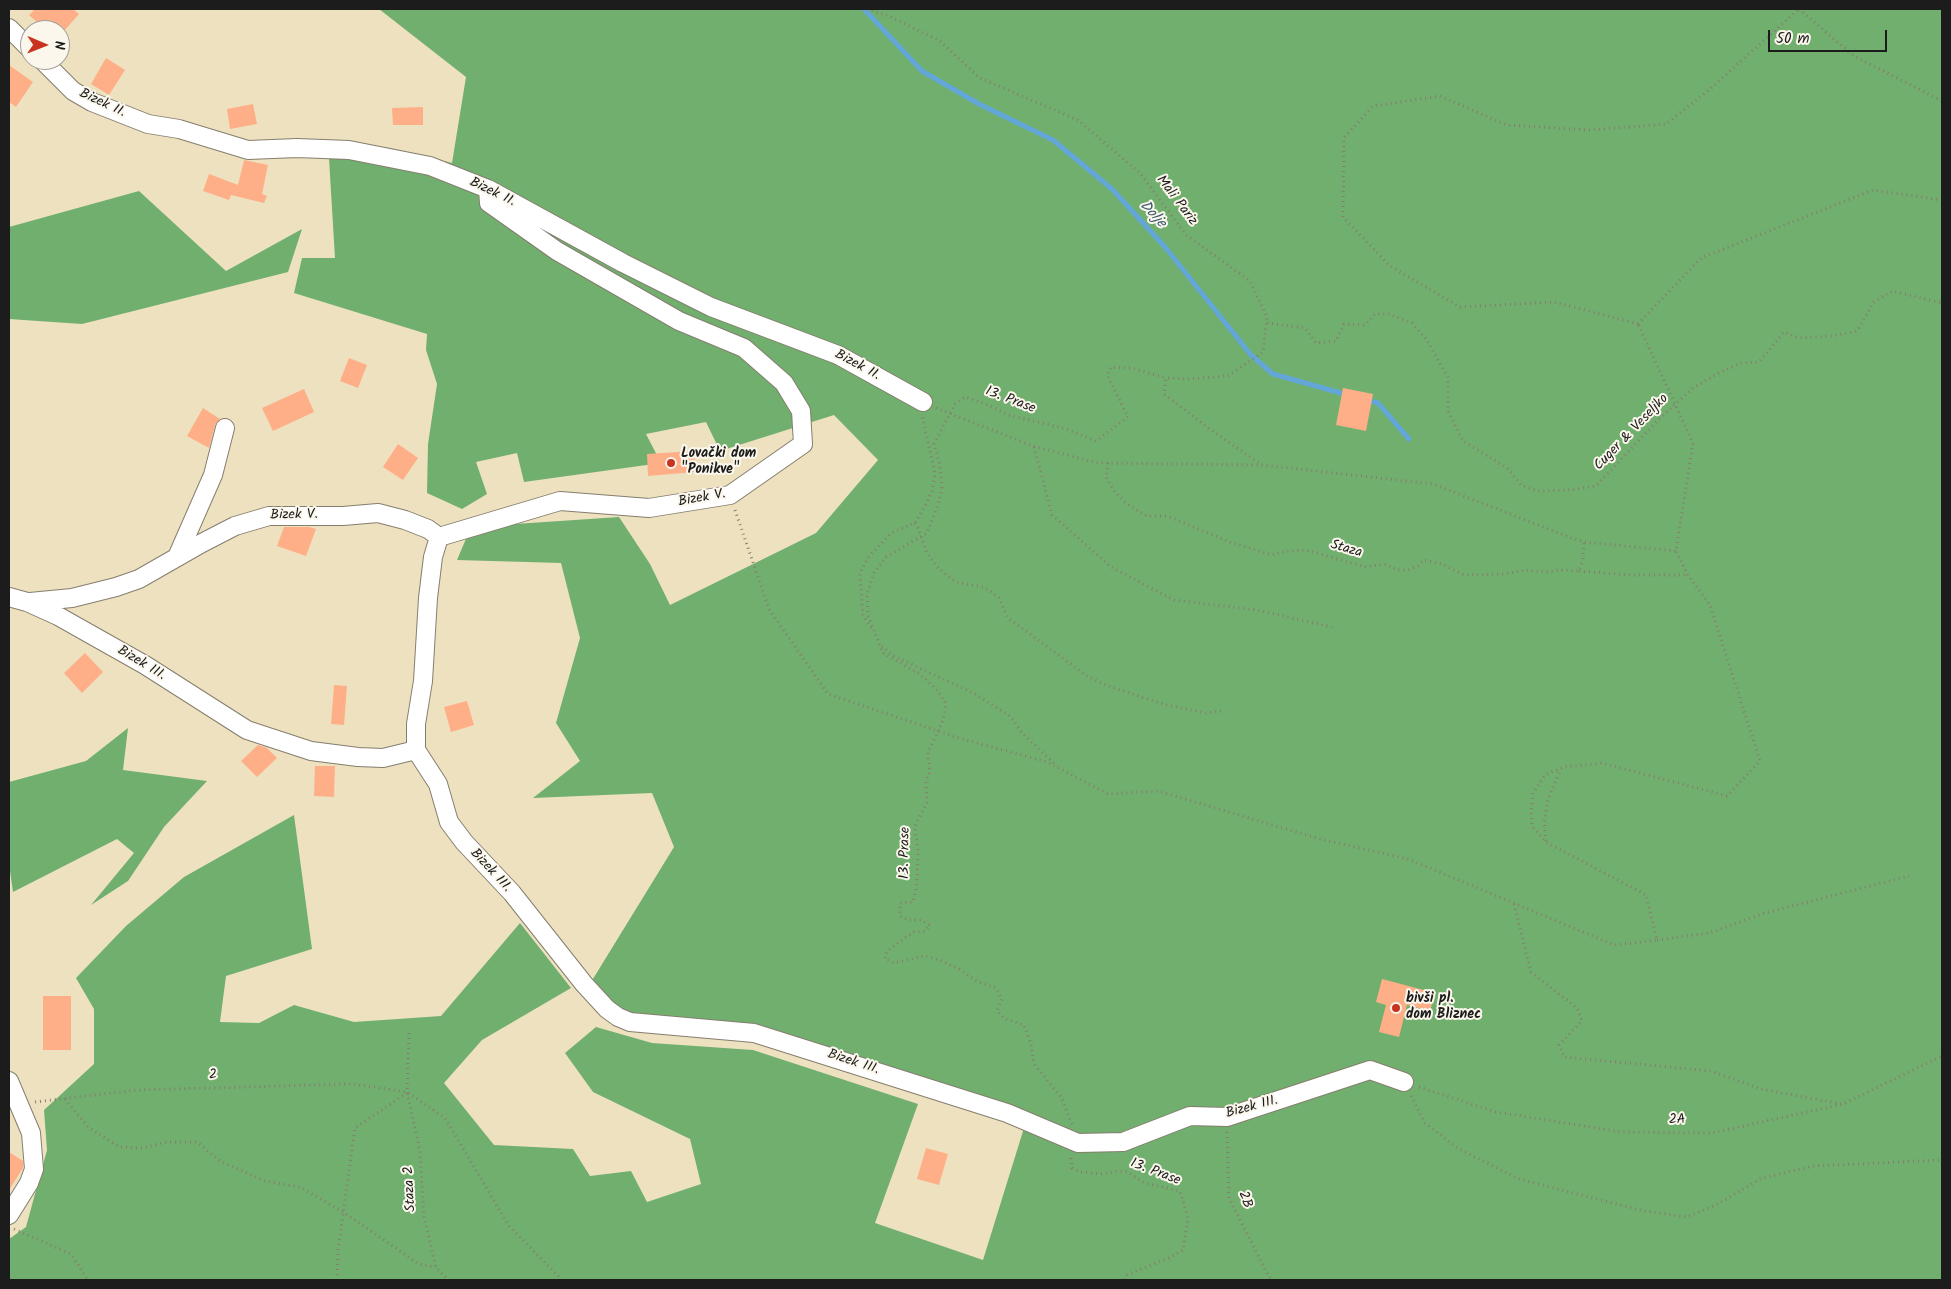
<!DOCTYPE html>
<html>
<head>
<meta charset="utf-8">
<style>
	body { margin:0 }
	#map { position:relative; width:1951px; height:1289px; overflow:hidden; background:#eee1c0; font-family:Kalam,sans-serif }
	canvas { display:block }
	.frame { position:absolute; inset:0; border:10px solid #1c1c1c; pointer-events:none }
	.north { position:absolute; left:20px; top:20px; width:50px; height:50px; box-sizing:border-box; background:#fbf7ec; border:1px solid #a29f99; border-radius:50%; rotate:91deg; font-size:14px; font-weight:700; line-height:20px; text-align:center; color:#1c1c1c }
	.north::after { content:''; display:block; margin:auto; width:18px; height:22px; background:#c8321e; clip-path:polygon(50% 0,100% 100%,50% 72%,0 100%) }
	.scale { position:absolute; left:1768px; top:30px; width:119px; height:22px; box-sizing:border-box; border:2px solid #1c1c1c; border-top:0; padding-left:6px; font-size:15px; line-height:18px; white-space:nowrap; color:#1c1c1c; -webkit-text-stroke:4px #fbf7ec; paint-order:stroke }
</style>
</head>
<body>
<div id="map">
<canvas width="1951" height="1289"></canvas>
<div class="frame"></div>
<div class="north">N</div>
<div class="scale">50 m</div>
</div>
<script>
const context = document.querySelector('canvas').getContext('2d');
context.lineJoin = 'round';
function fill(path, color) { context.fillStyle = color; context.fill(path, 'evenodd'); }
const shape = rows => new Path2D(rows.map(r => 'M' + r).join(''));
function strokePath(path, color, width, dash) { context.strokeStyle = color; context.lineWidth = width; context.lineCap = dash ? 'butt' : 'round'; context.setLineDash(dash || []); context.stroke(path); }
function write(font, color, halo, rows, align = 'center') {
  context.font = font + ' Kalam,sans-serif'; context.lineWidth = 4; context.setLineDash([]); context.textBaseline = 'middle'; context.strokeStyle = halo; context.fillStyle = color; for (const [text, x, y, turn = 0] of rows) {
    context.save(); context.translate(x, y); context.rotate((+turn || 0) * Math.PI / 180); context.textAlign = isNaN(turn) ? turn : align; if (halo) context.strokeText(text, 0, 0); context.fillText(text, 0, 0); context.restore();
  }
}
fill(shape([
	[379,9,1942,9,1942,1280,9,1280,9,1239,26,1227,47,1150,44,1110,94,1064,94,1009,76,978,126,926,184,877,294,815,312,949,226,976,220,1022,259,1023,294,1005,354,1022,441,1016,520,923,571,988,482,1040,444,1083,494,1145,573,1149,590,1176,631,1171,647,1202,701,1184,690,1139,593,1092,565,1053,596,1027,652,1043,753,1050,918,1104,875,1223,983,1260,1028,1115,752,1027,630,1015,588,987,674,847,652,793,533,798,580,761,556,723,580,638,561,563,457,560,471,527,619,517,650,564,670,605,816,533,878,460,834,415,720,451,706,422,646,434,661,463,524,482,517,453,476,462,487,494,462,509,427,493,428,444,437,384,426,350,427,334,294,293,302,258,335,258,328,142,390,148,452,163,466,77],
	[139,191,226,271,302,229,288,272,82,324,9,319,9,227],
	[128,728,123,770,207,781,164,827,128,881,91,905,134,853,117,839,13,892,9,864,9,782,86,761]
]), '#71af6f');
strokePath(shape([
	[864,9,922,71,979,104,1053,140,1112,189,1165,247,1251,355,1273,374,1348,395],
	[1366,400,1378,403,1409,439]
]), '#63a7d8', 5);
fill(shape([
	[35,9,73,9,79,14,65,30,46,30,29,15],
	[106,58,125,70,109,95,91,84],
	[9,65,33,82,16,107,9,102],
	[253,104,257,124,230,129,227,109],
	[423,107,423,125,393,125,392,108],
	[244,160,268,165,262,194,267,196,264,203,231,195,229,200,203,191,209,174,238,185],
	[349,358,367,365,358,388,340,381],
	[1343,388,1373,394,1366,431,1336,425],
	[304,389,314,412,273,431,262,408],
	[203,408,220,419,215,425,209,448,187,436],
	[398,444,418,458,403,480,383,467],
	[694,451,695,472,648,476,647,454],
	[284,527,309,527,316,529,306,556,277,546],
	[85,653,103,672,82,693,64,673],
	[334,685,347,686,344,725,331,724],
	[467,701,474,725,451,732,444,707],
	[258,745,267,748,277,758,257,777,241,761],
	[315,766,335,766,334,797,314,796],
	[1382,979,1435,993,1430,1011,1407,1005,1399,1037,1379,1032,1386,1005,1376,1002],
	[43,996,71,996,71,1050,43,1050],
	[926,1148,948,1154,939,1185,917,1179],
	[9,1152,23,1161,23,1168,9,1190]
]), '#feaf88');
const street = shape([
	[9,28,30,49],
	[42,60,73,91,92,102,148,124,179,129,248,150,297,148,349,150,430,166,488,189,623,263,711,307,838,355,923,402],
	[177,557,213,475,225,428],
	[9,597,27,602,58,616,145,665,247,730,311,751,358,757,383,758,416,750,438,784,449,822,464,842,512,893,584,984,607,1009,618,1017,630,1022,754,1033,1007,1113,1078,1143,1123,1142,1190,1116,1227,1117,1370,1070,1404,1082],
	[30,602,72,598,116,587,139,579,202,543,235,526,269,516,343,516,378,513,405,520,428,529,439,537,560,501,649,508,730,495,803,444,801,411,784,383,744,348,679,321,557,251,489,203,488,189],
	[416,750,416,724,423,681,428,598,433,557,439,537],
	[9,1081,31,1133,34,1169,29,1183,9,1215]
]);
strokePath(street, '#857e6e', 20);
strokePath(shape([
	[867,9,889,16,940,41,980,78,1078,120,1140,173,1186,235,1250,281,1267,317,1263,352,1228,376,1188,379,1166,378,1164,394,1211,430,1262,465],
	[1799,9,1854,56,1942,101],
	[1267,323,1305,328,1316,343,1336,341,1344,324,1365,325,1375,314,1389,314,1412,323,1427,340,1448,378,1448,411,1463,441,1507,468,1521,485,1538,491,1571,490,1596,486,1656,422,1693,388,1719,373,1741,363,1759,362,1784,332,1799,338,1832,336,1857,331,1874,302,1892,291,1942,303],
	[1638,324,1554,302,1460,307,1390,266,1343,217,1344,138,1373,106,1440,96,1507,125,1590,130,1666,124,1710,89,1799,9],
	[1638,324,1701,258,1873,190,1942,200],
	[936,408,1033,446,1098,463,1262,465,1433,484,1569,537,1584,542,1676,551],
	[1034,447,1052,515,1111,567,1174,600,1257,610,1332,627],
	[1108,463,1106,477,1115,492,1127,504,1147,516,1167,516,1230,542,1272,555,1286,551,1306,550,1365,567,1384,564,1398,570,1408,570,1418,566,1424,560,1442,564,1464,575,1505,574,1525,570,1546,572,1560,570,1579,571,1583,560,1584,542],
	[735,510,769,609,828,694,959,738,1047,762,1108,794,1158,791,1320,839,1408,859,1614,945,1657,940,1646,895,1546,842,1532,826,1531,810,1533,793,1545,775,1564,767,1602,763,1727,796,1760,761,1710,605,1688,575,1676,551,1693,443,1638,324],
	[915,523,919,530,927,553,938,568,956,582,983,587,990,591,999,598,1008,618,1087,676,1108,686,1166,705,1206,713,1221,711],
	[1579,571,1630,575,1688,575],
	[871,628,863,615,860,573,868,558,891,533,915,523,924,508,932,491,935,473,922,416],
	[882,646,892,655,975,694,1010,716,1023,734,1057,766],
	[1546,841,1544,823,1548,799,1561,769],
	[1514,904,1531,972,1577,1008,1582,1021,1559,1045,1564,1057,1711,1071,1761,1089,1842,1104],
	[1657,940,1709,933,1765,913,1909,876],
	[409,1033,407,1092,420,1151,424,1217,436,1267,448,1280],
	[1419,1087,1496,1112,1622,1132,1712,1133,1843,1104,1942,1056],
	[1411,1096,1425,1123,1459,1149,1519,1179,1644,1211,1687,1217,1716,1205,1762,1178,1814,1166,1942,1160],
	[65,1099,88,1127,119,1147,142,1148,167,1142,197,1142,220,1161,265,1181,300,1187,343,1212,419,1264,436,1267],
	[35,1102,137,1090,353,1084,407,1092,445,1118,509,1226,562,1280],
	[1072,1124,1061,1097,1034,1064,1031,1044,1024,1025,1005,1019,997,1011,1002,999,996,988,977,981,959,969,940,960,924,956,894,963,885,959,887,951,913,932,925,931,930,925,921,920,908,920,900,916,900,903,913,902,917,883,918,851,915,826,927,802,926,781,930,771,928,753,943,720,946,704,938,691,920,674,883,653,868,615,867,594,874,573,886,557,927,533,937,508,942,488,940,465,934,444,955,404,965,397,986,404,1009,415,1066,429,1096,441,1128,417,1107,375,1111,367,1131,368,1166,378],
	[1227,1132,1229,1198,1269,1277,1273,1280],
	[1071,1158,1072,1168,1081,1172,1101,1174,1119,1171,1128,1172,1144,1183,1180,1191,1188,1218,1183,1250,1169,1258,1126,1275,1125,1280],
	[14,1229,71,1254,88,1280],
	[337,1280,338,1250,355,1128,407,1093]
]), '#857e6e', 3, [1, 4]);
strokePath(street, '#fff', 18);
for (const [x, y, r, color] of [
	[671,463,5,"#c8321e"],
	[1396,1008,5,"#c8321e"]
]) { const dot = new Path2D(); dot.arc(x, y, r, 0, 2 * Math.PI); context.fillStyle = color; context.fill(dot); strokePath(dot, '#fbf7ec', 2); }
write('14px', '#1c1c1c', '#fbf7ec', [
	["Bizek II.",102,104,25],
	["Bizek II.",492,193,26],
	["Mali Pariz",1176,201,53],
	["Bizek II.",857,366,28],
	["13. Prase",1010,401,21],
	["Cuger & Veseljko",1632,433,-46],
	["Bizek V.",702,499,-10],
	["Bizek V.",294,516,-1],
	["Staza",1346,550,16],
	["Bizek III.",141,664,31],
	["13. Prase",906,853,-89],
	["Bizek III.",490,871,47],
	["Bizek III.",853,1063,18],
	["2",213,1076,-2],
	["Bizek III.",1252,1108,-15],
	["2A",1677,1121],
	["13. Prase",1155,1173,21],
	["Staza 2",411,1189,-93],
	["2B",1244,1200,70]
]);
write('bold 14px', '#1c1c1c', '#fbf7ec', [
	["Lovački dom",681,455],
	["\"Ponikve\"",681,471],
	["bivši pl.",1406,1000],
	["dom Bliznec",1406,1016]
], 'left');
write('italic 15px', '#3c5b71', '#fbf7ec', [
	["Dolje",1152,215,47]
]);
</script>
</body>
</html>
